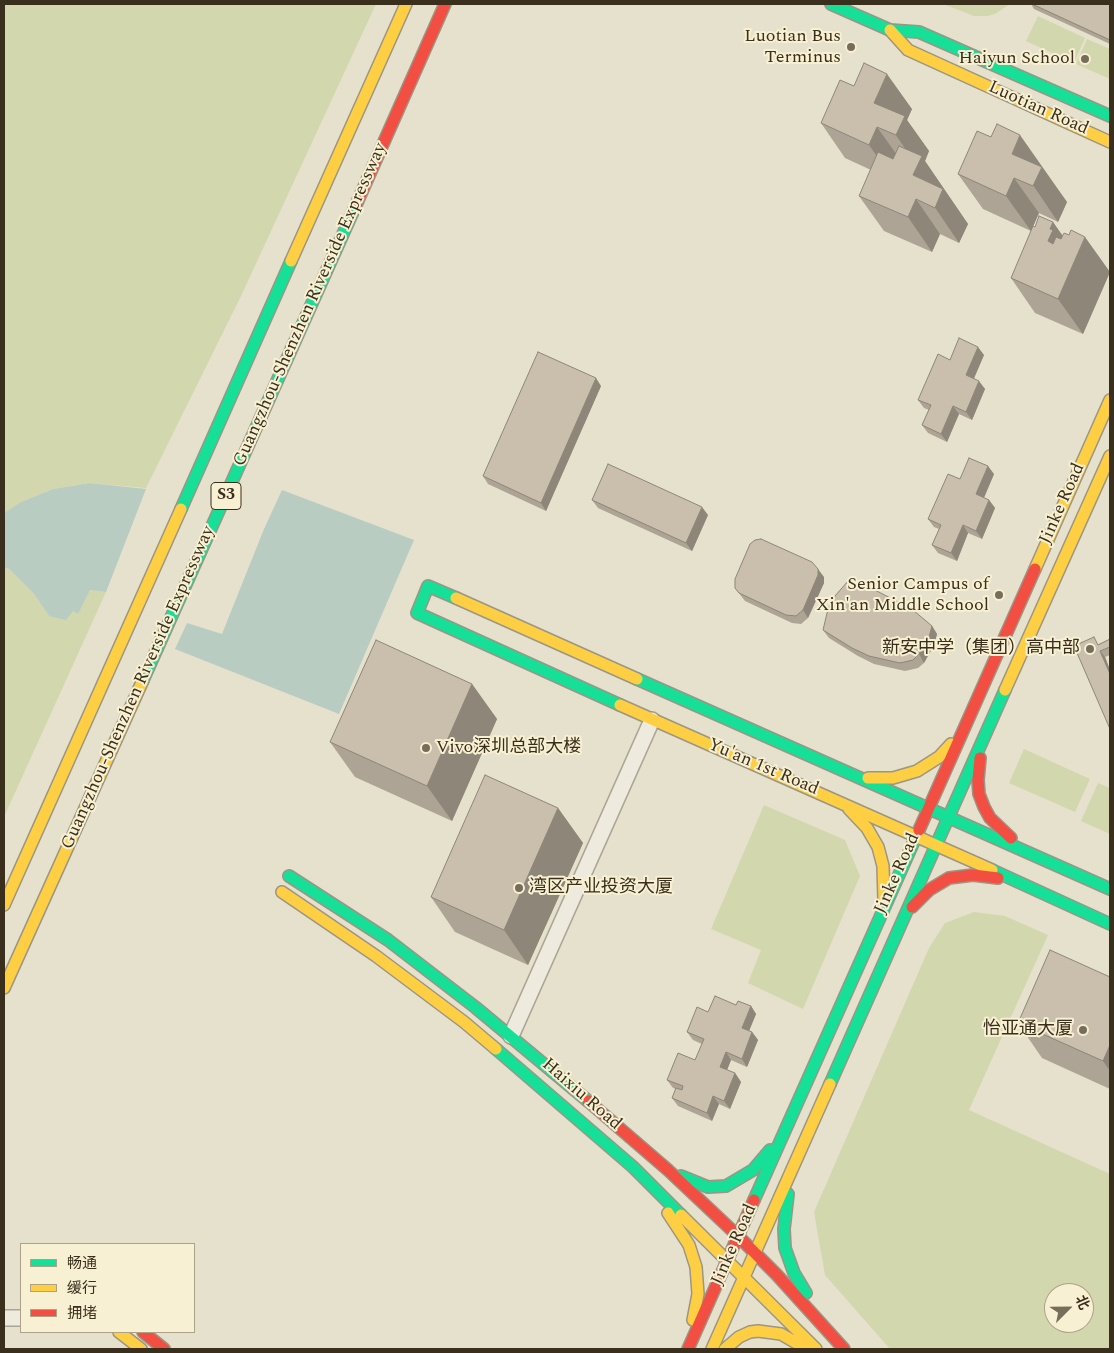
<!DOCTYPE html>
<html>
<head>
<meta charset="utf-8">
<style>
	body { margin:0 }
	#map { position:relative; width:1114px; height:1353px; overflow:hidden; background:#e6e1cc; font-family:Spectral,"Noto Sans SC",serif }
	canvas { display:block }
	.frame { position:absolute; inset:0; border:5px solid #3a2e1d; pointer-events:none }
	.legend { position:absolute; left:20px; top:1243px; width:175px; height:90px; box-sizing:border-box; background:#f8f0d2; border:1px solid #aca28a; margin:0; padding:6px 9px; list-style:none; font-size:15px; color:#3a2e1d }
	.legend li { display:flex; align-items:center; gap:10px; height:25px }
	.legend b { width:25px; border:1px solid #aca28a }
	.north { position:absolute; left:1044px; top:1283px; width:50px; height:50px; box-sizing:border-box; background:#f8f0d2; border:1px solid #aca28a; border-radius:50%; rotate:67deg; font-size:14px; font-weight:700; line-height:20px; text-align:center; color:#3a2e1d }
	.north::after { content:''; display:block; margin:auto; width:18px; height:22px; background:#766d5a; clip-path:polygon(50% 0,100% 100%,50% 72%,0 100%) }
</style>
</head>
<body>
<div id="map">
<canvas width="1114" height="1353"></canvas>
<div class="frame"></div>
<ul class="legend">
<li><b style="height:6px;background:#16e098"></b>畅通</li>
<li><b style="height:6px;background:#ffcf43"></b>缓行</li>
<li><b style="height:6px;background:#f24e42"></b>拥堵</li>
</ul>
<div class="north">北</div>
</div>
<script>
const context = document.querySelector('canvas').getContext('2d');
context.lineJoin = 'round';
function fill(path, color) { context.fillStyle = color; context.fill(path, 'evenodd'); }
const shape = rows => new Path2D(rows.map(r => 'M' + r).join(''));
function strokePath(path, color, width, dash) { context.strokeStyle = color; context.lineWidth = width; context.lineCap = dash ? 'butt' : 'round'; context.setLineDash(dash || []); context.stroke(path); }
function write(font, color, halo, rows, align = 'center') {
  context.font = font + ' Spectral,"Noto Sans SC",serif'; context.lineWidth = 4; context.setLineDash([]); context.textBaseline = 'middle'; context.strokeStyle = halo; context.fillStyle = color; for (const [text, x, y, turn = 0] of rows) {
    context.save(); context.translate(x, y); context.rotate((+turn || 0) * Math.PI / 180); context.textAlign = isNaN(turn) ? turn : align; if (halo) context.strokeText(text, 0, 0); context.fillText(text, 0, 0); context.restore();
  }
}
fill(shape([
	[4,4,376,4,241,296,146,488,90,483,53,489,21,502,4,513],
	[943,4,1010,4,995,14,988,16,974,16],
	[1038,16,1085,38,1074,63,1026,41],
	[1087,39,1110,49,1110,79,1076,64],
	[4,567,9,569,34,594,49,616,73,611,78,613,90,590,106,592,4,817],
	[1024,749,1090,779,1075,812,1009,783],
	[1098,783,1110,788,1110,834,1081,821],
	[764,805,845,840,860,876,803,1009,748,983,761,950,711,929],
	[974,912,1005,916,1048,935,969,1110,1110,1174,1110,1349,890,1349,825,1275,814,1212,929,948,945,923],
	[1054,1293,1084,1293,1084,1323,1054,1323]
]), '#d3d7ae');
fill(shape([
	[90,483,146,489,106,592,90,590,78,614,73,611,66,620,49,616,34,594,9,569,4,567,4,513,21,502,53,489],
	[282,490,414,540,339,714,175,649,187,623,222,634,264,529]
]), '#b8ccc2');
const street = shape([
	[511,1036,652,720],
	[4,1318,21,1318]
]);
const fast = shape([
	[831,4,890,30,919,32,1110,116],
	[181,509,291,261],
	[456,598,428,586,417,613,620,705],
	[637,679,1110,889],
	[143,680,356,205],
	[992,870,1110,924],
	[289,876,388,940,475,1007,588,1101],
	[496,1049,633,1167,681,1215],
	[830,1084,1005,690],
	[681,1176,708,1187,726,1186,753,1170,770,1150],
	[788,1194,784,1229,785,1248,794,1273,806,1293],
	[754,1200,919,830]
]);
const slow = shape([
	[890,30,908,50,1110,142],
	[291,261,406,4],
	[1035,569,1110,400],
	[456,598,637,679],
	[1005,690,1110,456],
	[620,705,992,870],
	[868,778,893,778,917,771,939,757,951,744],
	[849,809,867,828,878,847,883,866,884,900],
	[282,892,376,956,464,1022,496,1049],
	[4,905,181,509],
	[4,988,143,680],
	[668,1213,689,1245,696,1267,698,1294,693,1320],
	[681,1215,816,1349],
	[119,1332,141,1349],
	[712,1349,830,1084],
	[725,1349,739,1337,750,1332,758,1331,781,1334,805,1348]
]);
const jam = shape([
	[356,205,445,4],
	[980,758,978,780,979,794,984,807,990,818,1011,838],
	[919,830,1035,569],
	[912,907,929,890,949,878,973,875,998,878],
	[588,1101,668,1170,738,1236,777,1275,844,1349],
	[143,1332,164,1349],
	[688,1349,754,1200]
]);
strokePath(street, '#aba596', 18);
strokePath(fast, '#9b9585', 14);
strokePath(slow, '#9b9585', 14);
strokePath(jam, '#9b9585', 14);
strokePath(street, '#eeeade', 15);
strokePath(fast, '#16e098', 11);
strokePath(slow, '#ffcf43', 11);
strokePath(jam, '#f24e42', 11);
fill(shape([
	[1031,4,1110,4,1110,44,1034,9],
	[854,86,912,109,907,120,929,151,925,161,968,224,959,243,940,234,932,252,884,231,859,196,871,170,845,158,821,123],
	[1045,170,1044,171,1067,202,1058,222,1039,213,1031,231,983,209,958,174],
	[1053,222,1062,236,1110,272,1083,334,1035,313,1011,278,1035,227],
	[984,355,974,378,985,389,972,420,959,414,947,442,928,433,922,425,929,410,924,408,918,400,950,360],
	[601,386,546,511,488,484,483,476],
	[994,474,984,498,989,500,995,508,982,539,968,533,957,561,938,553,932,545,939,529,934,527,928,519,960,479],
	[592,500,708,515,692,551,598,508],
	[824,577,824,583,808,618,801,624,792,623,745,601,735,588],
	[932,626,937,634,934,645,924,663,918,668,905,671,874,664,858,656,829,638,823,630],
	[1110,639,1110,655,1105,657,1110,670,1110,729,1099,644],
	[472,684,497,719,452,821,355,777,330,742],
	[558,808,583,843,528,965,455,932,431,897],
	[1110,977,1110,1089,1042,1058,1018,1023],
	[736,1005,751,1006,756,1014,749,1031,752,1032,758,1040,747,1067,731,1060,727,1070,735,1073,741,1082,730,1109,719,1104,712,1121,678,1106,672,1098,676,1089,673,1088,667,1080,695,1060,702,1044,693,1040,687,1032,708,1012]
]), '#aea495');
fill(shape([
	[887,74,912,109,907,120,929,151,925,161,968,224,959,243,913,175,917,166,874,103],
	[877,127,902,162,894,180,869,145],
	[1020,135,1067,202,1058,222,1012,154],
	[1014,178,1039,213,1031,231,1006,196],
	[916,199,940,234,932,252,908,217],
	[1053,222,1077,256,1085,237,1110,272,1083,334,1058,299,1048,241,1050,229],
	[978,347,984,355,972,383,966,375],
	[596,378,601,386,546,511,541,503],
	[979,381,985,389,972,420,966,412],
	[953,406,959,414,947,442,941,434],
	[988,466,994,474,982,502,976,494],
	[989,500,995,508,982,539,976,531],
	[702,507,708,515,692,551,686,543],
	[963,525,968,533,957,561,951,553],
	[818,569,824,577,824,583,808,618,803,610],
	[932,626,937,634,934,645,924,663,919,654],
	[1100,651,1105,657,1110,670,1110,674],
	[472,684,497,719,452,821,427,786],
	[558,808,583,843,528,965,504,930],
	[751,1006,756,1014,747,1036,742,1028],
	[752,1032,758,1040,747,1067,742,1059],
	[1110,1045,1110,1071,1103,1061],
	[726,1052,731,1060,725,1075,720,1067],
	[735,1073,741,1082,730,1109,724,1101],
	[713,1096,719,1104,712,1121,707,1113]
]), '#8d8679');
const building = shape([
	[1032,4,1110,4,1110,40,1032,4],
	[864,63,887,74,874,103,905,116,896,135,877,127,869,145,821,123,840,80,854,86,864,63],
	[997,124,1020,135,1012,154,1042,167,1033,186,1014,178,1006,196,958,174,977,131,991,137,997,124],
	[899,146,922,156,913,175,943,189,935,208,916,199,908,217,859,196,878,152,893,159,899,146],
	[1039,216,1053,222,1050,229,1053,230,1048,241,1053,244,1056,237,1061,239,1064,233,1069,235,1071,230,1085,237,1058,299,1011,278,1033,226,1035,227,1039,216],
	[959,338,978,347,966,375,979,381,966,412,953,406,941,434,922,425,931,405,918,400,938,354,950,360,959,338],
	[538,352,596,378,541,503,483,476,538,352],
	[969,458,988,466,976,494,989,500,976,531,963,525,951,553,932,545,941,525,928,519,948,474,960,479,969,458],
	[608,464,702,507,686,543,592,500,608,464],
	[761,539,812,562,818,569,818,575,803,610,796,616,786,615,739,593,735,588,735,579,750,544,755,540,761,539],
	[848,581,873,589,900,603,913,610,932,626,929,637,919,654,913,660,900,663,869,656,852,648,823,630,828,609,835,596,848,581],
	[1094,637,1098,645,1110,639,1110,647,1100,651,1110,674,1110,729,1074,646,1094,637],
	[376,640,472,684,427,786,330,742,376,640],
	[485,775,558,808,504,930,431,897,485,775],
	[1050,950,1110,977,1110,1045,1103,1061,1018,1023,1050,950],
	[715,996,736,1005,738,1001,751,1006,742,1028,752,1032,742,1059,726,1052,720,1067,735,1073,724,1101,713,1096,707,1113,672,1098,676,1088,682,1090,683,1086,667,1080,678,1053,695,1060,704,1039,687,1032,697,1007,708,1012,715,996]
]);
fill(building, '#cabfad');
strokePath(building, '#8d8679', 1);
for (const [x, y, r, color] of [
	[851,47,5,"#766d5a"],
	[1085,59,5,"#766d5a"],
	[999,595,5,"#766d5a"],
	[1090,649,5,"#766d5a"],
	[426,748,5,"#766d5a"],
	[519,888,5,"#766d5a"],
	[1083,1030,5,"#766d5a"]
]) { const dot = new Path2D(); dot.arc(x, y, r, 0, 2 * Math.PI); context.fillStyle = color; context.fill(dot); strokePath(dot, '#f8f0d2', 2); }
for (const [x, y, w] of [
	[226,496,30]
]) { const box = new Path2D(); box.roundRect(x - w / 2, y - 13.5, w, 27, 4); context.fillStyle = '#f8f0d2'; context.fill(box); strokePath(box, '#3a2e1d', 1); }
write('bold 16px', '#3a2e1d', null, [
	["S3",226,496]
]);
write('18px', '#3a2e1d', '#f8f0d2', [
	["Luotian Bus",841,37],
	["Terminus",841,58],
	["Haiyun School",1075,59],
	["Senior Campus of",989,585],
	["Xin'an Middle School",989,606],
	["新安中学（集团）高中部",1080,649],
	["Vivo深圳总部大楼",436,748,"left"],
	["湾区产业投资大厦",529,888,"left"],
	["怡亚通大厦",1073,1030]
], 'right');
write('18px', '#3a2e1d', '#f8f0d2', [
	["Luotian Road",1038,109,24],
	["Guangzhou-Shenzhen Riverside Expressway",311,305,-66],
	["Jinke Road",1063,504,-66],
	["Guangzhou-Shenzhen Riverside Expressway",139,688,-66],
	["Yu'an 1st Road",763,768,23],
	["Jinke Road",898,874,-66],
	["Haixiu Road",581,1095,41],
	["Jinke Road",735,1245,-66]
]);
</script>
</body>
</html>
